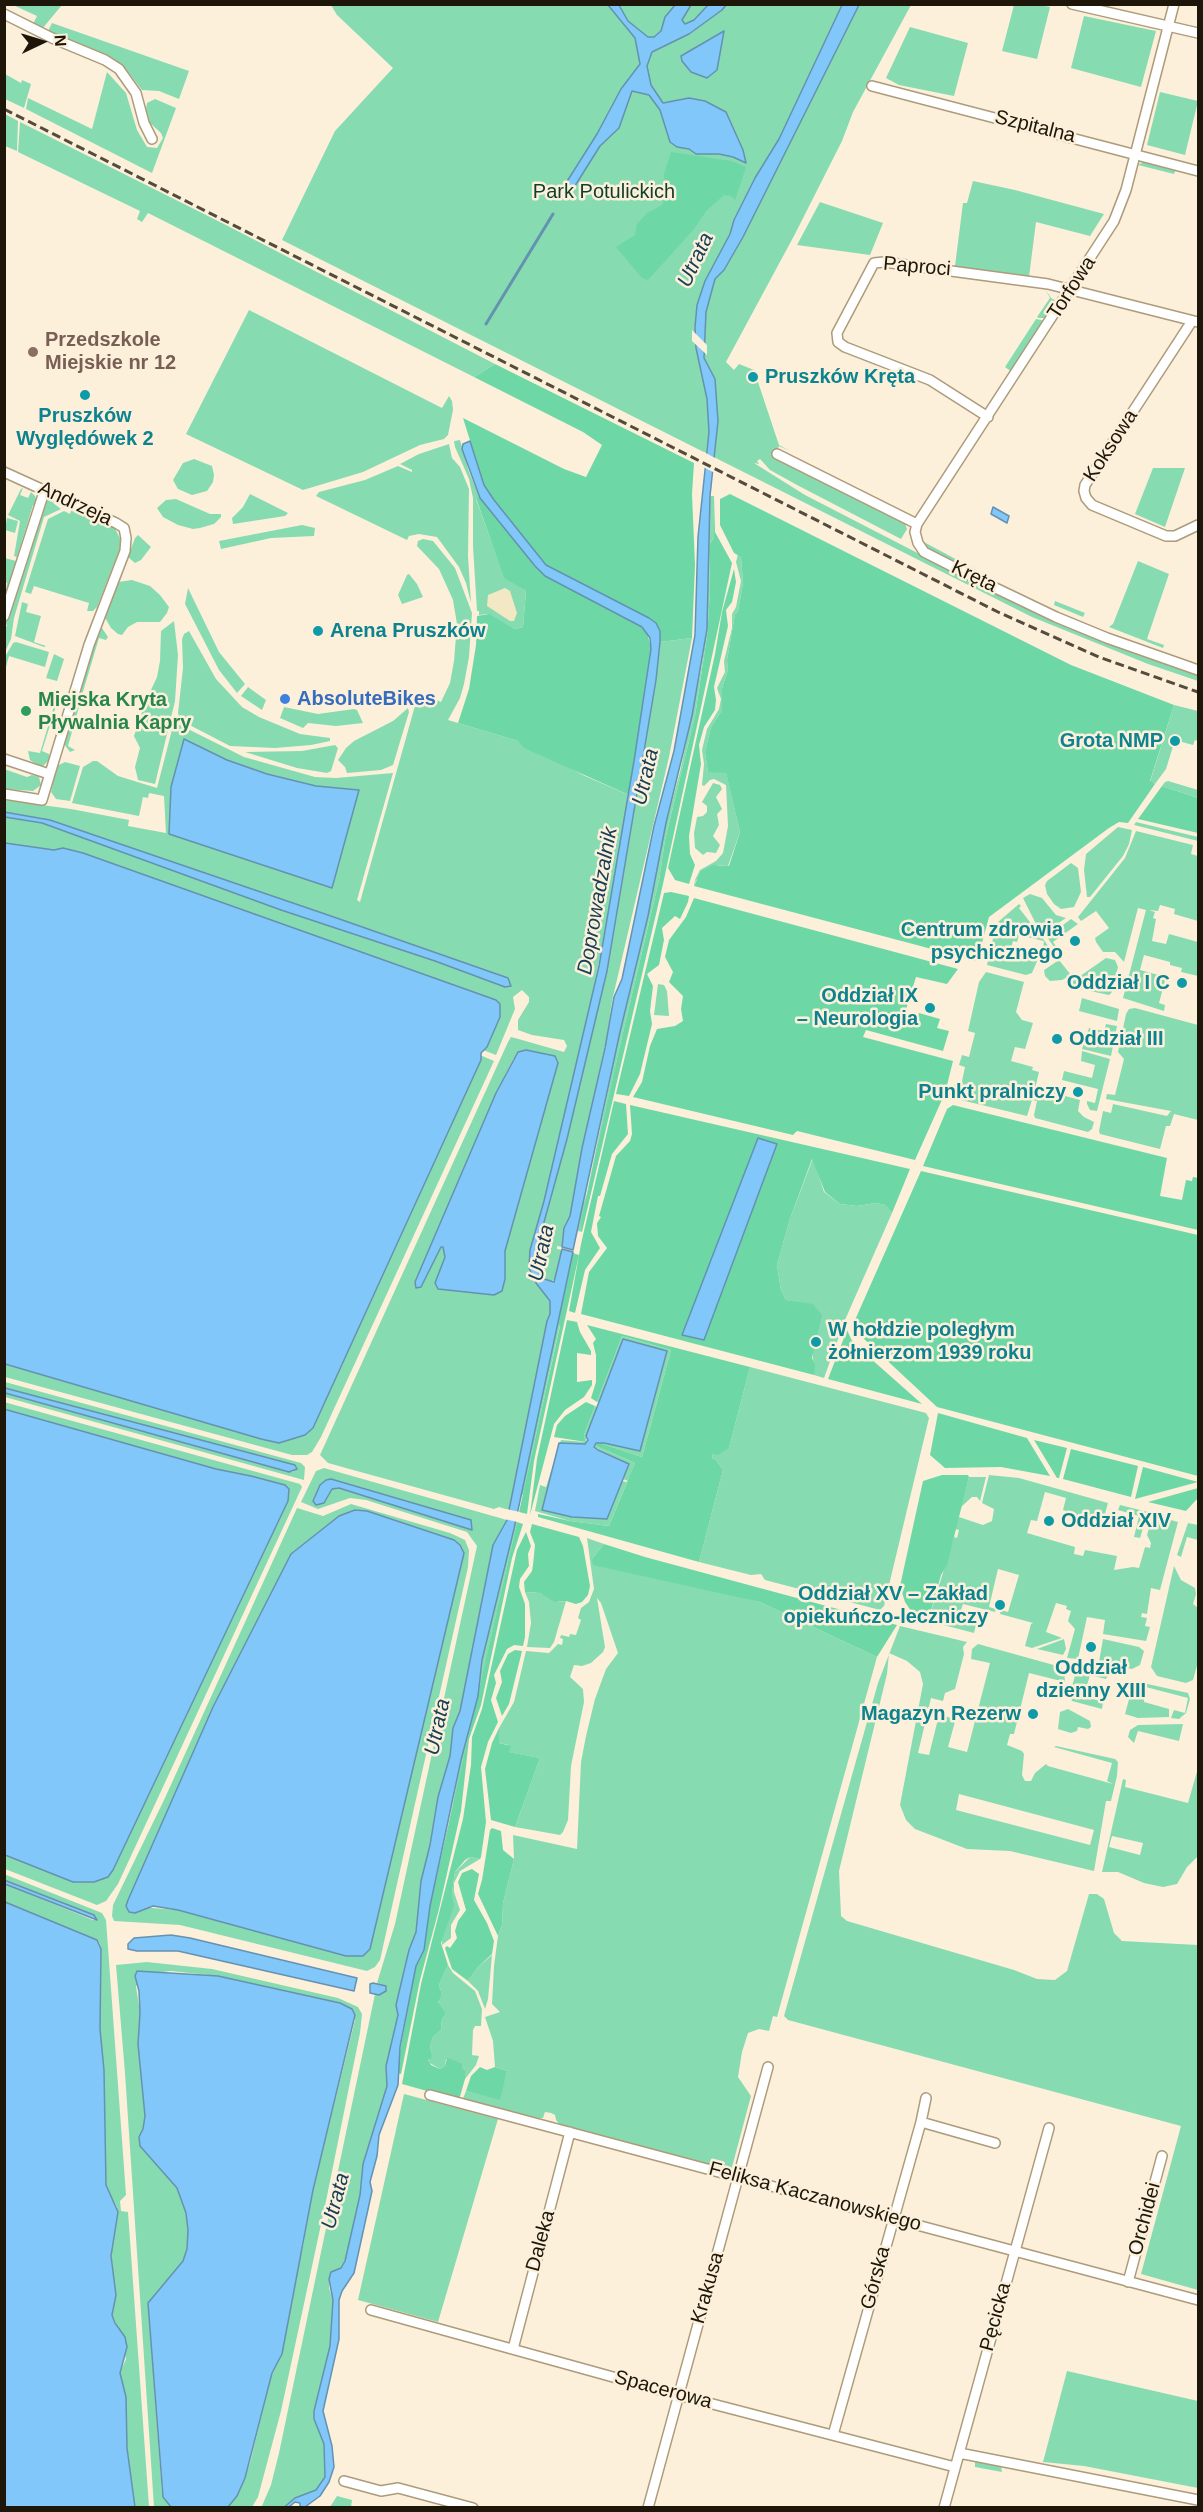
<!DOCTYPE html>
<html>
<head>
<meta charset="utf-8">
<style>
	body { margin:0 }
	#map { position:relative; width:1203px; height:2512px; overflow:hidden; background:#fcf0db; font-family:Helvetica,sans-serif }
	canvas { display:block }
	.frame { position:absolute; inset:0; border:6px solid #1d1609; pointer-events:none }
	.north { position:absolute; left:12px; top:12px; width:60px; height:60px; -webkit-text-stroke:4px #fcf0db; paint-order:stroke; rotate:86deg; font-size:16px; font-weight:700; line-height:24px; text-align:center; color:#1d1609 }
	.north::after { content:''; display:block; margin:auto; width:21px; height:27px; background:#1d1609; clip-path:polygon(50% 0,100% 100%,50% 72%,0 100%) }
</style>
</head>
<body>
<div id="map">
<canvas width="1203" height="2512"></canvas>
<div class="frame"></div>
<div class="north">N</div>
</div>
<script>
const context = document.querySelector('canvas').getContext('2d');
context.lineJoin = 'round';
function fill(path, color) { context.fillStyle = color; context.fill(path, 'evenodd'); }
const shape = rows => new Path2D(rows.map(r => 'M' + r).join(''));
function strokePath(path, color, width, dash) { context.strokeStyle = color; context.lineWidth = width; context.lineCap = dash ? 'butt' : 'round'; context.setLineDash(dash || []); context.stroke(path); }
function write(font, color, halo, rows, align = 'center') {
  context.font = font + ' Helvetica,sans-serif'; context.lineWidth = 5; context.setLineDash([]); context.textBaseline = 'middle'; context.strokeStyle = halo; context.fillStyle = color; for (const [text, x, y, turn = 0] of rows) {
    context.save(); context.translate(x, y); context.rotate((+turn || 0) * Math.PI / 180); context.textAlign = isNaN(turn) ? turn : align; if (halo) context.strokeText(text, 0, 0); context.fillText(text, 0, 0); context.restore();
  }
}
fill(shape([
	[13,5,62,5,42,29,33,24,37,16],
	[331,5,911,5,853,112,842,141,795,234,726,362,734,370,739,364,754,370,779,445,790,451,779,446,775,457,905,523,907,529,901,539,797,485,770,470,760,459,757,461,759,464,754,463,805,495,933,561,1149,658,1198,674,1198,681,1148,664,1032,617,282,240,335,131,393,68,337,15],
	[1014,5,1039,5,1050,7,1037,59,1002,51],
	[1084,16,1156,31,1141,87,1071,68],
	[52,23,189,71,179,99,159,91,142,90,126,69,112,58,48,31],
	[910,27,968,43,954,96,899,85,886,78],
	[107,72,126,93,137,130,147,147,157,148,163,138,161,133,150,123,146,109,147,103,155,99,176,108,152,173,26,109,28,98,92,129],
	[5,74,21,83,22,80,31,84,24,108,5,99],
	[1160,92,1198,101,1185,155,1147,145],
	[5,114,18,121,17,151,5,146],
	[20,122,222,223,495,364,474,377,148,213,142,222,137,219,140,211,18,152],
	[1143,162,1176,169,1174,174,1138,165],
	[973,181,1015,190,1104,214,1090,236,1036,222,1029,277,955,266,963,203,967,203],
	[820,202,883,223,870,255,797,245],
	[1045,289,1051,298,1058,302,1047,318,1039,318,1037,317,1050,298],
	[249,310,442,408,449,396,452,401,453,410,448,435,444,439,420,445,363,472,303,490,186,434],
	[1036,319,1046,321,1012,372,1005,367],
	[460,440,469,472,480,498,476,499,504,577,526,591,523,627,515,629,487,614,479,615,479,611,477,611,473,546,473,498,469,479,455,447,454,441],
	[449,444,452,458,460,467,469,489,468,556,471,603,466,583,459,567,437,537,419,534,409,536,407,540,316,496,319,492,365,480,398,466,412,472,412,470,400,464,419,454],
	[194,459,212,466,214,475,213,482,207,491,192,495,178,489,173,480,183,463],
	[1153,468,1185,468,1165,527,1135,514],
	[23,488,20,495,28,498,31,492,35,496,37,502,36,506,33,505,17,557,14,556,20,521,8,515,21,489],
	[250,494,288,513,285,516,233,524,232,518,243,507],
	[710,496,714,496,714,538,709,545,710,591,707,636,695,716,665,840,659,880,620,1045,582,1222,582,1232,578,1231,578,1221,587,1193,620,1032,648,916,666,823,680,772,701,670,707,629],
	[50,499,55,499,53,503,61,509,44,517,14,618,11,639,5,652,5,627,7,626,5,621,8,619,44,503],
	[176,499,210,514,221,514,221,517,214,524,200,528,193,529,178,525,163,517,157,508,166,500],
	[72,507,114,527,121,540,120,548,97,607,93,611,87,611,89,603,34,586,31,594,25,592,48,519,64,511,70,514],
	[7,518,18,521,15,533,5,530],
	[302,525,315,528,314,536,271,538,221,549,219,541],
	[138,535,151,547,141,560,135,563,128,557,135,538],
	[423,539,433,541,455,568,472,613,469,657,464,684,460,698,448,720,518,741,585,776,629,795,602,947,584,1035,544,1201,530,1250,536,1283,550,1301,551,1309,509,1510,499,1507,494,1509,328,1463,320,1455,508,1042,511,1037,515,1038,564,1052,567,1046,564,1040,532,1035,518,1030,518,1020,529,1002,529,997,522,990,513,997,515,1009,496,1055,483,1050,487,1047,500,1017,500,1004,496,1000,83,853,63,848,54,850,5,843,5,817,41,823,352,934,435,961,510,981,328,915,50,820,5,812,5,800,71,809,129,820,128,826,166,833,164,796,149,793,148,798,143,797,139,816,72,803,83,767,93,761,97,761,118,776,157,788,173,726,176,723,244,757,315,777,336,778,393,773,357,900,360,902,418,695,422,693,441,702,450,683,454,661,457,624,453,600,439,569,417,546,418,541],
	[227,760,267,774,316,786,359,790,332,888,169,834],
	[514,1058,557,1059,558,1063,505,1251,505,1279,464,1291,438,1289,445,1253,443,1247,440,1247,426,1276,415,1282,496,1093],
	[922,541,976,570,994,582,928,549],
	[738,554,741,557,743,583,738,611,735,614,727,660,728,670,722,688,722,710,711,727,705,752,708,772,726,772,740,832,728,866,718,865,696,880,694,886,695,880,700,870,716,861,723,853,728,826,726,785,714,779,710,780,704,786,702,785,704,764,702,750,707,729,719,709,721,699,717,688,725,672,724,661,732,628,732,614,736,607,741,581,736,562],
	[5,558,16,561,5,598,7,583,5,582],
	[1138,561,1169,574,1147,639,1164,645,1163,648,1109,627,1113,624],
	[409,574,417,584,423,597,402,604,398,595,407,575],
	[132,580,150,586,160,595,169,607,167,613,160,622,137,622,128,627,122,635,118,634,111,628,104,616,118,582],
	[188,588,219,652,245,684,237,693,219,670,185,604],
	[1055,601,1085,613,1083,617,1054,605],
	[22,602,28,604,26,612,41,616,34,642,46,646,44,647,15,636],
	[174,621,178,655,175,701,155,784,138,780,135,767,140,748,134,736,145,703,157,677,160,661,161,631],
	[99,627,102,628,108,637,106,640,99,638,79,705,75,704],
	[189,631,216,679,242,707,259,717,300,734,330,738,330,741,311,745,275,748,230,746,180,720,178,713,183,668,182,639,184,634],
	[692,638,669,757,612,1001,607,1036,582,1148,570,1216,564,1228,562,1247,557,1246,557,1249,562,1250,555,1279,550,1282,541,1278,537,1265,536,1251,567,1139,607,971,656,680,660,642],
	[16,642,49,652,45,667,9,656,5,671,5,657,13,643],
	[54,654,64,659,57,681,46,678],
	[248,687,266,700,262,710,241,696],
	[1174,705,1198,711,1198,741,1195,740,1193,745,1175,740,1166,769,1155,784,1150,782],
	[54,706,56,706,42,751,49,754,49,760,43,766,39,766,30,760,28,751,40,753],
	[75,706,79,707,68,746,75,750,70,752,64,744],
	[284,707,318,714,354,709,357,710,363,723,336,726,308,723,303,728,280,718],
	[408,708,409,712,393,765,381,770,347,773,345,767,338,760,346,748,354,741,393,721],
	[335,745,338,748,331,771,327,773,297,768,245,752,302,751],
	[65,762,80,766,70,801,56,799,51,792,57,766],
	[4,769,27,777,32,775,39,777,41,785,33,791,5,789],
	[1168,781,1198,790,1198,798,1162,786,1165,782],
	[713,783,720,785,722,789,716,797,722,809,717,814,719,825,713,836,720,845,716,853,707,852,703,855,695,848,694,833,697,817,703,816,707,812,707,806,702,802],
	[1136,822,1198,837,1198,841,1134,825],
	[1118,827,1132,830,1129,844,1123,856,1090,897,1087,897,1084,870,1086,854],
	[1136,831,1193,845,1191,854,1198,856,1198,921,1174,914,1175,909,1160,905,1158,911,1149,910,1155,912,1153,918,1156,919,1152,941,1166,944,1169,934,1198,942,1198,976,1181,972,1182,968,1170,965,1170,962,1144,955,1140,970,1166,977,1159,1003,1165,1005,1164,1011,1123,998,1146,910,1138,908,1124,962,1115,952,1103,952,1096,942,1095,938,1109,928,1096,911,1081,921,1078,917,1125,858],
	[1071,863,1078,868,1081,892,1074,907,1061,909,1054,904,1047,894,1045,885,1047,881],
	[1030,894,1042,898,1056,915,1066,918,1057,924,1039,930,1023,898],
	[1019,904,1021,906,1019,908,1036,930,1029,932,998,922],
	[1071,919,1078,924,1053,942,1060,952,1058,953,1047,937],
	[996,925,1028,935,1039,933,1055,956,1046,963,1046,955,1043,949,1044,941,1019,935,1017,942,1013,941,1009,957,1025,961,1027,954,1035,955,1038,959,1032,973,1026,975,987,965],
	[1106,958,1115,960,1118,967,1112,992,1109,995,1071,987,1073,981],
	[1059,960,1071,975,1062,980,1050,981,1045,976,1044,970],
	[986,972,1024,982,1016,1012,1022,1020,1033,1023,1025,1049,1015,1047,1011,1061,1033,1067,1032,1070,1039,1072,1034,1093,1044,1095,1046,1088,1058,1091,1058,1094,1080,1100,1078,1111,1084,1117,1094,1122,1092,1129,1088,1132,1035,1118,1034,1115,1037,1101,1032,1100,1027,1116,961,1100,955,1096,954,1085,961,1086,965,1067,959,1065,962,1055,969,1057,975,1033,968,1031,979,982],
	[658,984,664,985,667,991,669,1016,654,1015],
	[1082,998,1119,1009,1117,1021,1079,1011],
	[1135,1008,1198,1025,1198,1120,1174,1114,1170,1126,1166,1126,1160,1149,1100,1134,1099,1131,1103,1111,1111,1113,1113,1104,1167,1116,1171,1111,1106,1099,1107,1094,1115,1095,1124,1059,1118,1052,1126,1014,1129,1009],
	[1106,1024,1117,1026,1111,1056,1082,1049,1089,1028,1104,1031],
	[1082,1051,1110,1059,1097,1111,1090,1110,1087,1104,1087,1101,1095,1103,1098,1089,1062,1080,1064,1071,1092,1078,1095,1065,1081,1061],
	[480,1055,494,1061,321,1437,312,1452,307,1455,292,1455,5,1377,4,1364,261,1439,279,1443,305,1435,313,1428,481,1060],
	[813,1158,824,1192,840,1204,857,1206,876,1203,885,1205,892,1213,845,1320,824,1378,814,1375,810,1305,786,1300,781,1290,777,1265,790,1219],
	[573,1253,558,1324,560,1325,523,1495,520,1494],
	[622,1336,671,1350,642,1457,603,1444,596,1446,635,1463,628,1481,623,1479,629,1464,594,1447,596,1443,604,1443,640,1451,667,1352,623,1339,599,1402,597,1402],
	[750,1367,926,1413,929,1418,884,1606,880,1610,765,1580,761,1574,751,1575,699,1562,723,1470,716,1460,712,1458,713,1454,729,1448],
	[5,1382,301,1463,305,1467,304,1480,5,1397,4,1393,289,1472,293,1472,295,1465,5,1388],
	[4,1402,300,1484,302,1487,118,1884,106,1901,97,1905,5,1869,5,1855,73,1882,108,1877,113,1870,288,1501,251,1476,216,1469,5,1409],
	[595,1406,597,1407,585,1444,560,1443,561,1440,586,1442,584,1435],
	[554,1462,542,1510,572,1517,607,1519,622,1481,627,1482,609,1526,570,1521,535,1511,540,1485,546,1487],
	[324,1468,507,1520,493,1545,460,1711,453,1728,450,1756,438,1797,430,1845,421,1881,416,1932,409,1950,396,2005,398,2015,386,2066,387,2086,363,2164,360,2195,345,2261,341,2268,330,2274,329,2288,333,2300,330,2346,314,2411,314,2419,324,2444,325,2477,316,2490,295,2498,283,2507,261,2508,271,2485,279,2453,375,1994,379,1995,387,1988,377,1983,395,1924,477,1546,467,1532,366,1500,350,1498,318,1509,301,1502,316,1471],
	[331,1479,339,1488,332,1489,324,1503,313,1500,315,1495],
	[989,1475,1019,1478,1108,1503,1103,1521,1099,1521,1090,1529,1071,1521,1073,1513,1063,1510,1066,1498,1045,1492,1037,1521,1031,1520,1027,1533,1075,1547,1074,1554,1083,1556,1085,1550,1117,1556,1114,1570,1133,1567,1139,1568,1145,1547,1150,1548,1151,1543,1147,1535,1153,1515,1178,1522,1160,1590,1151,1588,1147,1614,1142,1613,1141,1617,1147,1618,1145,1626,1150,1627,1146,1641,1103,1634,1105,1620,1087,1617,1078,1659,1067,1658,1075,1629,1068,1621,1071,1611,1066,1609,1067,1606,1056,1603,1046,1632,1062,1638,1032,1648,1025,1646,1031,1624,1033,1623,1000,1614,1001,1610,1008,1612,1019,1575,998,1569,989,1607,996,1609,995,1612,963,1604,958,1620,976,1625,974,1633,928,1621,954,1537,957,1538,959,1530,955,1529,959,1517,983,1525,992,1521,994,1509,982,1503],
	[969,1477,986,1477,980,1501,977,1497,972,1497,961,1507],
	[351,1504,450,1533,465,1540,469,1550,468,1567,380,1960,375,1967,367,1971,180,1925,114,1921,112,1916,113,1905,164,1800,297,1508,323,1516],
	[339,1516,454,1540,178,1910,127,1906,213,1707,291,1554],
	[1120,1505,1148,1512,1140,1538,1134,1537,1139,1516,1118,1510],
	[515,1522,517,1522,448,1830,461,1760,478,1696,481,1666,499,1582],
	[1188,1523,1198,1525,1198,1540,1187,1537,1181,1557,1177,1555],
	[587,1538,604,1544,592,1559,760,1602,877,1657,777,2017,773,2016,769,2031,759,2029,748,2033,742,2052,738,2077,751,2096,731,2171,560,2125,556,2120,555,2115,551,2113,545,2112,543,2118,538,2118,462,2101,466,2091,499,2099,507,2071,495,2067,493,2041,485,2017,500,2012,492,2004,494,1966,498,1936,502,1925,503,1903,514,1859,513,1835,577,1849,581,1762,586,1736,595,1699,606,1669,618,1653,601,1603,597,1598,605,1647,603,1652,591,1663,582,1666,574,1665,570,1677,583,1689,584,1702,571,1766,568,1820,563,1832,560,1835,515,1827,540,1758,508,1752,508,1745,499,1743,499,1728,514,1702,526,1651,549,1653,558,1644,562,1645,563,1639,560,1638,561,1635,569,1637,570,1634,576,1635,581,1620,578,1618,581,1608,589,1602,594,1589],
	[1174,1566,1181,1580,1195,1588,1196,1594,1193,1604,1198,1608,1198,1662,1193,1680,1186,1683,1157,1676,1151,1667],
	[525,1592,540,1593,559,1602,566,1601,554,1642,550,1648,527,1647,531,1623,529,1602],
	[900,1626,967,1642,963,1647,964,1654,955,1689,945,1693,943,1701,931,1698,918,1753,929,1755,939,1715,952,1718,955,1706,959,1707,948,1747,967,1752,990,1663,971,1659,972,1649,978,1644,1061,1667,1064,1671,1065,1682,1029,1673,1014,1734,1010,1734,1007,1745,1022,1751,1024,1754,1022,1775,1025,1781,1031,1781,1035,1773,1046,1764,1048,1766,1113,1784,1107,1781,1112,1763,1054,1747,1056,1746,1115,1759,1118,1762,1117,1776,1111,1801,1106,1801,1094,1871,1010,1851,967,1849,915,1829,906,1820,900,1805,923,1684,920,1672,907,1661,889,1653,887,1674,839,1871,841,1916,847,1921,1014,1970,1037,1979,1055,1980,1067,1971,1089,1894,1097,1894,1104,1899,1114,1933,1122,1941,1198,1945,1198,2290,1141,2274,1181,2126,788,2020,784,2016,878,1683],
	[959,1794,1094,1830,1090,1845,956,1810],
	[1064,1639,1066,1649,1063,1655,1037,1649],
	[1103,1639,1139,1647,1144,1651,1140,1665,1132,1669,1099,1662],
	[1077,1668,1108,1675,1106,1679,1090,1675,1084,1696,1103,1702,1102,1709,1072,1701,1070,1694],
	[1134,1681,1188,1693,1190,1699,1186,1713,1179,1719,1171,1718,1174,1710,1185,1713,1188,1698,1142,1686,1139,1697,1144,1699,1144,1702,1169,1709,1169,1717,1138,1718,1125,1714],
	[1068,1709,1090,1721,1091,1727,1088,1729,1078,1727,1077,1731,1071,1733,1058,1729,1060,1712],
	[1183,1724,1179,1741,1138,1731,1134,1743,1128,1737,1130,1730,1138,1725],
	[1198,1768,1198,1856,1187,1867,1177,1884,1163,1887,1144,1883,1118,1872,1102,1872,1123,1779,1126,1780,1125,1787,1188,1803],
	[1112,1836,1143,1843,1140,1855,1109,1847],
	[470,1857,480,1859,460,1871,454,1883,454,1892,460,1910,451,1925,451,1938,442,1945,442,1939,453,1906,452,1893,455,1872],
	[4,1874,97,1911,102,1913,106,1920,126,2195,120,2201,121,2211,128,2212,149,2507,135,2507,127,2448,126,2397,120,2373,126,2359,119,2329,112,2315,116,2295,111,2256,117,2218,117,2207,110,2197,106,2185,104,2070,100,2029,101,1948,99,1942,84,1935,5,1902,5,1884,93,1920,97,1920,94,1915,5,1880],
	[492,1955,488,1999,485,2009,478,1991,468,1981,478,1967],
	[147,1962,212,1969,338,1998,358,2007,362,2014,360,2033,326,2201,281,2411,258,2497,252,2507,228,2507,245,2478,250,2463,303,2247,313,2190,355,2020,347,2006,340,2003,218,1976,171,1971,152,1973,136,1986,140,2013,138,2044,145,2116,143,2129,139,2137,140,2146,177,2188,186,2213,188,2230,187,2249,183,2261,148,2303,162,2493,171,2507,154,2507,125,2073,116,1965],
	[448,1965,453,1973,475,1991,482,2009,481,2026,475,2026,473,2030,472,2055,479,2056,476,2065,465,2079,465,2070,462,2068,462,2063,446,2059,445,2066,440,2069,428,2062,432,2054,430,2047,433,2037,441,2030,442,2019,446,2014,439,2006,438,2000,442,1994,439,1985],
	[404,2094,498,2119,438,2322,358,2300],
	[1067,2371,1198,2401,1198,2488,1084,2466,1043,2462],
	[975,2461,1001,2466,1002,2472,975,2467],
	[337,2496,352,2500,351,2507,330,2507]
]), '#87dbb1');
fill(shape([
	[671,152,731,161,746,167,735,200,731,196,724,195,707,210,694,229,648,280,642,278,616,247,635,235,637,224,647,213,662,205,666,194,664,174],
	[495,364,694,463,692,494,695,565,692,638,660,642,660,631,656,623,649,618,546,565,494,500,484,485,463,418,564,469,586,477,602,445,583,432,474,377],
	[730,494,1071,665,1174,705,1150,781,1155,784,1128,823,1119,822,1109,828,989,917,977,961,694,886,701,871,713,865,729,866,740,832,726,773,708,772,705,752,711,727,722,710,722,688,728,670,727,660,735,614,738,611,743,583,741,557,734,553,720,525,720,499],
	[714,496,715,532,732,563,663,884,582,1232,581,1222,620,1045,659,880,665,840,695,716,707,636,710,591,709,545,714,538],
	[476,498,480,498,545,576,642,627,647,632,651,648,629,795,524,748,518,741,458,723,469,689,476,645,477,616,489,614,515,629,523,627,526,591,504,578],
	[734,569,736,582,732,602,726,610,728,626,714,687,716,700,715,710,704,727,699,745,701,764,689,836,690,854,695,865,689,884,675,880,668,868,715,654,722,612],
	[1162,786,1198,798,1198,833,1138,819],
	[671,892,689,896,688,902,680,919,675,916,662,928,664,940,659,965,647,974,653,986,650,1011,652,1024,640,1074,629,1096,616,1094,664,893],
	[694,898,958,969,947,984,916,977,904,1016,917,1019,919,1013,940,1019,937,1028,949,1031,943,1051,866,1030,863,1037,953,1061,945,1093,915,1160,797,1131,793,1135,633,1097,642,1082,650,1046,657,1029,675,1026,683,1021,681,1009,683,996,669,982,673,972,665,957,669,940,686,917],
	[614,1101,626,1104,628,1134,612,1154,600,1196,598,1196,591,1232,600,1248,585,1270,575,1313,569,1311,581,1244],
	[630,1105,910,1169,892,1213,885,1205,876,1203,857,1206,840,1204,825,1192,812,1159,790,1219,777,1265,781,1290,786,1300,813,1304,822,1315,812,1358,815,1365,814,1375,581,1314,589,1272,607,1248,598,1236,597,1223,601,1217,599,1216,616,1156,630,1141,632,1134],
	[953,1105,1167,1158,1160,1196,1182,1200,1186,1180,1192,1181,1193,1177,1198,1178,1198,1230,923,1166,947,1109],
	[921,1171,1198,1235,1198,1476,937,1407,864,1339,857,1329,855,1320],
	[573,1253,579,1255,534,1461,527,1514,519,1512,560,1326,558,1324],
	[567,1320,577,1322,580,1332,591,1351,591,1355,577,1353,577,1382,592,1380,592,1385,584,1397,565,1410,554,1424,530,1515,537,1459],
	[587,1325,750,1367,729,1448,718,1455,713,1454,712,1458,716,1460,723,1470,699,1562,538,1517,538,1514,570,1521,609,1526,635,1463,596,1446,597,1444,603,1444,642,1457,671,1350,622,1336,597,1402,591,1398,596,1382,596,1355,593,1343,596,1339],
	[847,1330,853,1343,922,1404,828,1379],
	[586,1402,595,1406,584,1435,586,1442,554,1437,557,1425,565,1416],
	[938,1413,1027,1438,1050,1476,1001,1467,945,1468,930,1455],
	[1034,1440,1067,1448,1059,1478,1057,1478],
	[1071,1449,1138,1466,1131,1497,1063,1479],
	[1143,1467,1198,1482,1135,1499],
	[942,1475,968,1475,969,1477,947,1565,941,1575,928,1621,915,1617,905,1602,900,1586,923,1481],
	[1198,1488,1198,1498,1186,1511,1148,1502],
	[517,1522,523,1524,512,1558,481,1705,469,1739,461,1811,439,1909,420,1980,401,2074,397,2073,398,2062,416,1966,424,1950,430,1906],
	[532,1524,579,1537,583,1546,590,1586,588,1595,582,1602,576,1604,566,1601,555,1602,540,1593,525,1592,524,1582,532,1571,533,1565,535,1545,530,1532],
	[526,1532,531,1546,528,1554,529,1566,520,1579,519,1587,525,1604,525,1637,523,1646,514,1645,507,1649,494,1675,496,1683,491,1700,498,1722,488,1742,481,1767,486,1822,481,1857,480,1859,470,1857,465,1860,455,1872,452,1893,454,1906,441,1943,448,1965,439,1985,442,1994,438,2002,446,2014,442,2019,441,2030,433,2037,430,2047,432,2054,431,2059,428,2060,431,2065,440,2069,445,2066,447,2058,462,2063,462,2068,465,2070,465,2079,459,2100,402,2084,421,1984,463,1819,471,1765,472,1737,482,1709,517,1550],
	[604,1544,645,1557,897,1625,877,1657,760,1602,593,1565,592,1559],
	[515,1650,522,1651,509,1704,502,1716,496,1698,502,1682,500,1671,508,1654],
	[499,1728,499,1743,511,1746,509,1752,540,1758,515,1827,491,1820,485,1769,492,1743],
	[492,1828,501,1831,503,1850,514,1859,503,1903,502,1925,498,1936,478,1894,482,1880,490,1830],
	[472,1869,479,1874,474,1900,487,1923,494,1941,492,1954,478,1967,468,1981,452,1969,445,1948,447,1946,450,1948,457,1938,455,1931,458,1921,466,1910,458,1882,462,1873],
	[480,2067,487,2070,495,2067,507,2071,500,2100,466,2091,471,2076]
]), '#6dd8a5');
fill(shape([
	[505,588,510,591,517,613,514,621,510,621,487,606,488,595]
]), '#f2e8c3');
const water = shape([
	[608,5,619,5,628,21,648,37,654,37,661,31,665,17,675,5,691,5,682,20,685,24,694,20,708,5,726,5,722,10,689,34,652,52,647,66,651,85,663,103,689,98,705,101,726,112,743,150,746,163,733,157,719,154,696,154,689,149,677,147,670,142,660,110,649,95,632,91,619,128,600,146,573,189,564,199,561,199,560,195,566,183,597,134,621,89,640,64,635,38,608,5],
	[842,5,859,5,743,237,724,270,715,279,706,312,704,358,715,379,718,421,710,496,707,629,692,716,666,823,648,916,620,1032,573,1250,562,1247,564,1228,570,1216,582,1148,605,1048,614,997,622,979,654,826,674,751,695,635,698,537,709,432,707,399,696,348,695,327,697,305,705,281,730,234,734,220,755,178,779,139,842,5],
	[724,31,717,70,707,78,691,72,682,61,681,56,724,31],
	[470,441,484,485,494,500,546,565,649,618,656,623,660,631,660,642,656,680,607,971,567,1139,536,1251,537,1265,541,1278,554,1282,562,1249,573,1252,514,1529,482,1660,478,1696,461,1760,430,1906,424,1950,416,1966,400,2047,398,2085,379,2135,377,2156,370,2182,372,2191,354,2273,342,2291,339,2300,339,2339,323,2411,332,2446,334,2467,329,2482,320,2496,305,2507,300,2507,300,2503,295,2502,289,2507,283,2508,295,2498,316,2490,325,2477,324,2444,314,2419,314,2411,330,2346,333,2300,329,2279,331,2272,341,2268,345,2261,360,2195,363,2164,387,2086,386,2066,398,2015,396,2005,409,1950,416,1932,421,1881,430,1845,438,1797,450,1756,453,1728,460,1711,493,1545,507,1520,547,1321,550,1314,550,1301,536,1283,529,1268,530,1250,544,1201,599,966,634,761,651,649,650,638,642,627,545,576,535,566,480,498,462,449,463,444,470,441],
	[993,507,1009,516,1007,523,991,514,993,507],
	[184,739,227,760,267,774,316,786,359,790,332,888,169,834,171,787,184,739],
	[4,812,50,820,328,915,508,978,511,986,505,987,435,961,281,910,42,823,5,817,4,812],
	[5,843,54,850,63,848,83,853,496,1000,500,1004,500,1017,487,1047,481,1053,481,1060,396,1246,313,1428,305,1435,279,1443,261,1439,5,1364,5,843],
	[526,1050,555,1056,558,1063,505,1251,505,1279,502,1291,494,1295,438,1289,435,1283,445,1257,443,1247,441,1247,421,1287,416,1288,415,1282,496,1093,518,1052,526,1050],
	[758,1138,777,1144,704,1340,682,1335,758,1138],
	[623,1339,667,1351,640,1451,604,1443,596,1443,594,1447,598,1450,629,1464,607,1519,572,1517,542,1510,559,1443,585,1444,588,1440,586,1436,623,1339],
	[5,1388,295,1465,297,1469,289,1472,5,1393,5,1388],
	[4,1409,216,1469,251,1476,285,1485,289,1489,288,1501,113,1870,108,1877,94,1882,73,1882,5,1855,4,1409],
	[331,1479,471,1520,472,1530,339,1488,332,1489,324,1503,316,1505,313,1501,320,1485,326,1480,331,1479],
	[355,1510,367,1511,454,1540,460,1545,464,1553,370,1949,363,1956,346,1956,178,1910,153,1906,135,1913,129,1912,126,1906,128,1900,213,1707,291,1554,339,1516,355,1510],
	[4,1880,94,1915,97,1920,5,1884,4,1880],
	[5,1902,97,1940,101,1949,100,2029,104,2070,106,2185,118,2212,111,2256,116,2295,112,2315,115,2323,125,2337,127,2347,120,2373,126,2397,127,2448,135,2507,5,2507,5,1902],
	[171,1935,190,1938,357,1978,354,1991,178,1951,137,1951,128,1949,128,1944,134,1938,171,1935],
	[137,1971,218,1976,340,2003,352,2009,355,2015,313,2190,282,2354,272,2373,245,2478,237,2496,228,2507,171,2507,163,2497,148,2303,183,2261,187,2249,188,2230,186,2213,177,2188,140,2146,139,2137,143,2129,145,2116,138,2044,140,2013,139,1991,135,1976,137,1971],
	[373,1983,386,1986,386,1991,379,1995,370,1993,370,1984,373,1983]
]);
fill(water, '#82c7f9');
strokePath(water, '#6492b1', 1.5);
fill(shape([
	[692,330,707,345,707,355,692,341],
	[704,452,717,459,715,473,701,466],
	[506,1509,520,1512,518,1522,504,1519]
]), '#fcf0db');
strokePath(shape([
	[486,324,553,214]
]), '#6492b1', 3);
const minor = shape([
	[1072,4,1198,33],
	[1174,4,1126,190,1114,221,917,524,915,532,918,543,924,552,983,582,1056,617,1107,638,1198,670],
	[4,14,52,38,105,60,119,69,136,93,144,123,152,139],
	[872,86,1198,171],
	[1192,321,1085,485,1084,491,1086,498,1092,505,1166,536,1175,536,1198,525],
	[988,417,930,380,845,347,838,342,837,333,874,263,884,262,1048,284,1198,322],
	[777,454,917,524],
	[4,472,116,523,124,528,126,538,125,551,89,645,42,800,4,794],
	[4,616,45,489],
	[4,759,49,774],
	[430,2095,1198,2300],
	[921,2122,926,2098],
	[1128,2282,1162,2156],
	[371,2310,678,2395,955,2467],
	[513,2349,570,2132],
	[833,2435,921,2122,995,2143],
	[959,2453,1198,2500],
	[344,2481,381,2491,398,2488,473,2508],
	[648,2508,768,2067],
	[944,2508,1049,2128]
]);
strokePath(minor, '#ad9b7a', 12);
strokePath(minor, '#fff', 9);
strokePath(shape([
	[4,109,998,612,1099,657,1198,692]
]), '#544b3c', 3, [9, 4.5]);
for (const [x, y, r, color] of [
	[33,352,6,"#8d6e63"],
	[753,377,6,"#0f9aa8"],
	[85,395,6,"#0f9aa8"],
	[318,631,6,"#0f9aa8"],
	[285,699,6,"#3f7fe0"],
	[26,711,6,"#2e9e5b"],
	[1175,741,6,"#0f9aa8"],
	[1075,941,6,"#0f9aa8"],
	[1182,983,6,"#0f9aa8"],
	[930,1008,6,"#0f9aa8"],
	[1057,1039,6,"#0f9aa8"],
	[1078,1092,6,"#0f9aa8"],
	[816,1342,6,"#0f9aa8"],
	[1049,1521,6,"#0f9aa8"],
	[1000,1605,6,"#0f9aa8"],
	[1091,1647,6,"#0f9aa8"],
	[1033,1714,6,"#0f9aa8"]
]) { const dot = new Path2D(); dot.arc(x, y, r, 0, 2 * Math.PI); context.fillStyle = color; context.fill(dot); strokePath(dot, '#fcf0db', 2); }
write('20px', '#1d1609', '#fcf0db', [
	["Szpitalna",1035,127,14],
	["Paproci",917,267,5],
	["Torfowa",1072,288,-57],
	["Koksowa",1111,446,-57],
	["Andrzeja",75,504,25],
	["Kręta",974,577,26],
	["Feliksa Kaczanowskiego",815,2197,15],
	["Orchidei",1145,2219,-75],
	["Daleka",541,2241,-75],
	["Górska",876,2278,-75],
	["Krakusa",708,2288,-74],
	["Pęcicka",996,2317,-75],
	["Spacerowa",663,2390,15]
]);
write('20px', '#0f3e2a', '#fcf0db', [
	["Park Potulickich",604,192]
]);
write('bold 20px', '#785e54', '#fcf0db', [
	["Przedszkole",45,340],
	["Miejskie nr 12",45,363]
], 'left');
write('bold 20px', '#0d838f', '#fcf0db', [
	["Pruszków Kręta",765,377,"left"],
	["Pruszków",85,416,"center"],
	["Wyględówek 2",85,439,"center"],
	["Arena Pruszków",330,631,"left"],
	["Grota NMP",1163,741],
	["Centrum zdrowia",1063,930],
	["psychicznego",1063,953],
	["Oddział I C",1170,983],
	["Oddział IX",918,996],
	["– Neurologia",918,1019],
	["Oddział III",1069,1039,"left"],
	["Punkt pralniczy",1066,1092],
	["W hołdzie poległym",828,1330,"left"],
	["żołnierzom 1939 roku",828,1353,"left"],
	["Oddział XIV",1061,1521,"left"],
	["Oddział XV – Zakład",988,1594],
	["opiekuńczo-leczniczy",988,1617],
	["Oddział",1091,1668,"center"],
	["dzienny XIII",1091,1691,"center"],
	["Magazyn Rezerw",1021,1714]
], 'right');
write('bold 20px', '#366cbe', '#fcf0db', [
	["AbsoluteBikes",297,699]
], 'left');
write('bold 20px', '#27864d', '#fcf0db', [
	["Miejska Kryta",38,700],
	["Pływalnia Kapry",38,723]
], 'left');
write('italic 21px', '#173e57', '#fcf0db', [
	["Utrata",696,260,-65],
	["Utrata",646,777,-77],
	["Doprowadzalnik",598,901,-80],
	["Utrata",542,1253,-78],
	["Utrata",438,1727,-78],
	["Utrata",336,2201,-75]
]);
</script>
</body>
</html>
